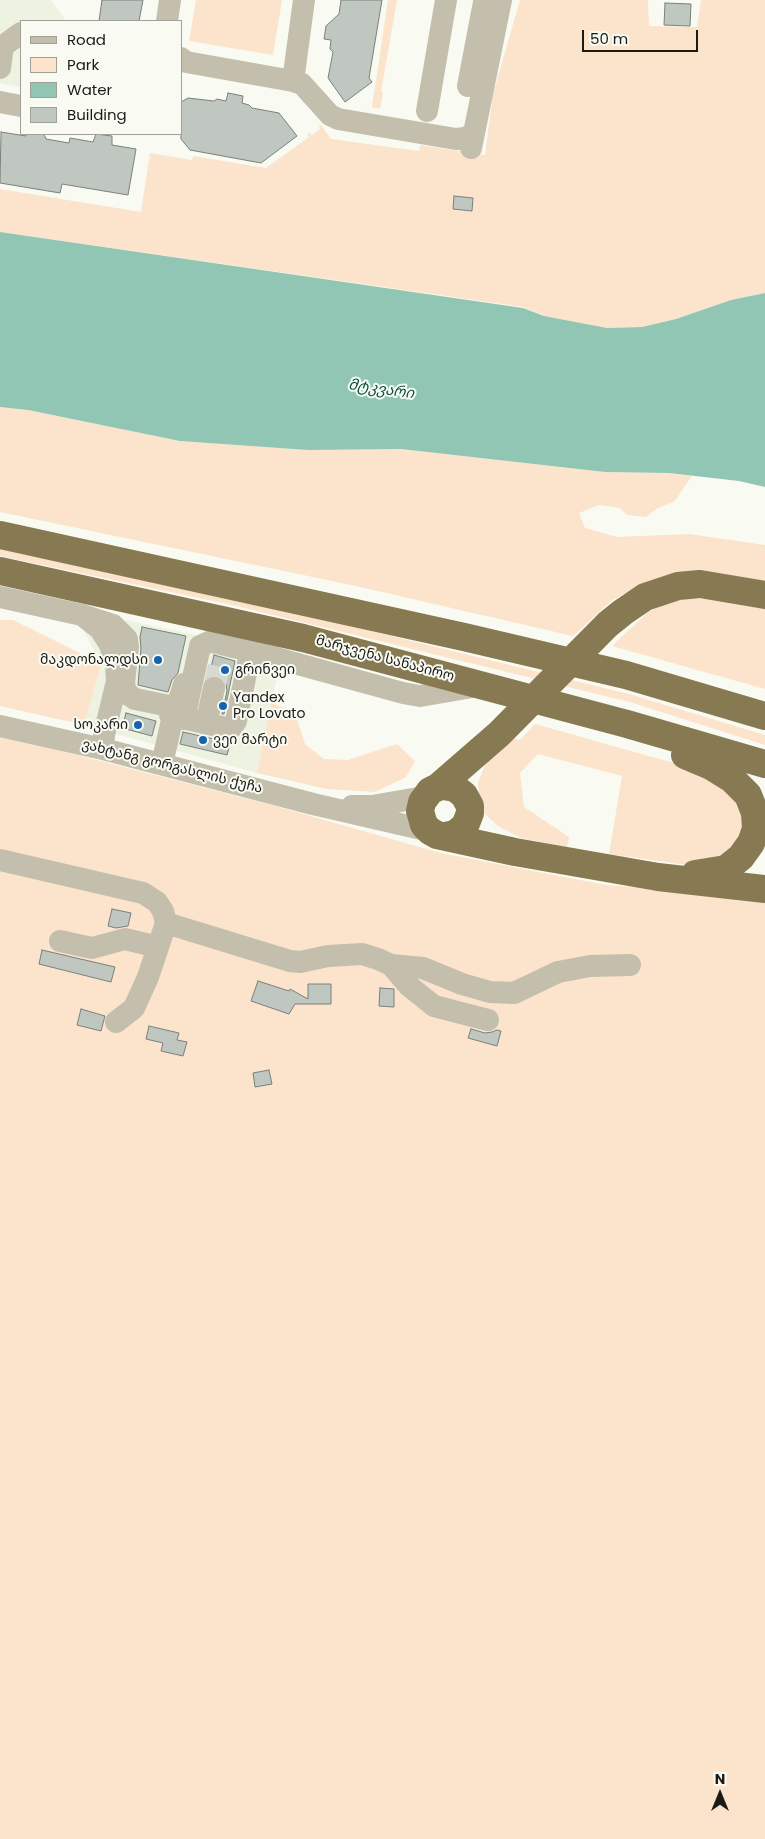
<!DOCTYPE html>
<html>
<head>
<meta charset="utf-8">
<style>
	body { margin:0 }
	#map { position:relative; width:765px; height:1839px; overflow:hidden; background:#f9fbf2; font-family:Poppins,sans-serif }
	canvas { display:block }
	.legend { position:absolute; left:20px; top:20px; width:162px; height:115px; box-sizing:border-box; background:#f9fbf2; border:1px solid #a0a19a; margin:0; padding:6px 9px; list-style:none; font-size:15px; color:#1a1b17 }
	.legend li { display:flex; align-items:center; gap:10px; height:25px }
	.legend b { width:25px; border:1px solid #a0a19a }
	.north { position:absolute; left:695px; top:1769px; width:50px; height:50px; -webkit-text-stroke:4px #f9fbf2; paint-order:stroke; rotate:0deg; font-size:14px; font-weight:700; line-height:20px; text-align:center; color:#1a1b17 }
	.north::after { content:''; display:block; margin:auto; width:18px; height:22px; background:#1a1b17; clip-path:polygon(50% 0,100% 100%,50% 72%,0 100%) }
	.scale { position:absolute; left:582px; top:30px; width:116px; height:22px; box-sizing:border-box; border:2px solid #1a1b17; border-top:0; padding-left:6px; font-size:15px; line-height:18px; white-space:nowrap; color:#1a1b17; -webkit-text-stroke:4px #f9fbf2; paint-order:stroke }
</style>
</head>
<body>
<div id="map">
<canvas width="765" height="1839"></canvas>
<ul class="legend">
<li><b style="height:6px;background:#c4bfac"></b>Road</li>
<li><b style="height:14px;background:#fbe3cc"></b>Park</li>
<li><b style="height:14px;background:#91c5b4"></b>Water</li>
<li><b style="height:14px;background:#c0c7c0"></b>Building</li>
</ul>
<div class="north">N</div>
<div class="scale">50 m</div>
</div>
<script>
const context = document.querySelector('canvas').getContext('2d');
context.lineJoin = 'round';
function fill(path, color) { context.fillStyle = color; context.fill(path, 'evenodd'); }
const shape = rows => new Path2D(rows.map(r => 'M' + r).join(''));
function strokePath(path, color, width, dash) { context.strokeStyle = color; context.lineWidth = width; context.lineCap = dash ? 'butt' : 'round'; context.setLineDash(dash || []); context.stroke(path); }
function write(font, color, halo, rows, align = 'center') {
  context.font = font + ' Poppins,"Noto Sans Georgian",sans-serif'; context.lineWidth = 4; context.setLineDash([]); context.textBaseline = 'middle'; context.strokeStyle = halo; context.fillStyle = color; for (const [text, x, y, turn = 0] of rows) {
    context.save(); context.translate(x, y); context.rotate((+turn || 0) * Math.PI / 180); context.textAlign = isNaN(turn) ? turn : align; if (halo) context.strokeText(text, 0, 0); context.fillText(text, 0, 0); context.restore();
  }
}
fill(shape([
	[0,0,51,0,66,21,21,21,21,87,0,83],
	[83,611,233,643,281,656,257,773,84,725,101,665,81,625]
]), '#edf2e1');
fill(shape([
	[196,0,282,0,273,55,189,41],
	[388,0,397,0,381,92,383,93,380,109,372,107],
	[520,0,648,0,649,26,697,27,701,0,765,0,765,293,731,300,676,319,642,327,607,328,544,316,523,307,0,232,0,189,141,212,150,153,192,160,193,156,266,168,309,137,307,134,310,133,312,135,320,129,319,126,321,125,331,139,419,151,420,145,485,155,493,94],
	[0,407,28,410,180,441,308,450,401,449,605,472,669,473,692,476,674,502,658,508,646,517,627,515,620,508,599,505,579,513,585,528,617,537,689,534,765,545,765,582,638,586,611,601,573,636,356,586,0,512],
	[0,548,231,597,629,694,765,735,765,745,630,702,232,605,0,556],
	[686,598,705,599,765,609,765,689,612,646,648,612,663,605],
	[0,620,13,620,86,656,101,665,84,725,0,706],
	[271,703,294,711,305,744,324,759,348,760,397,744,415,761,406,777,375,792,327,789,257,773],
	[535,724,706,772,737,793,749,841,702,867,609,854,622,776,538,754,520,773,524,807,569,837,567,847,521,838,498,826,485,814,479,795,478,783,485,765,508,737,520,740],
	[0,735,275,806,441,853,606,885,765,896,765,1839,0,1839]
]), '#fbe3cc');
fill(shape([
	[0,232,523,308,544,316,607,328,642,327,676,319,731,300,765,293,765,487,739,481,669,473,605,472,401,449,308,450,180,441,28,410,0,407]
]), '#91c5b4');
const building = shape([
	[102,0,143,0,139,21,99,21,102,0],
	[341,0,382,0,369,78,372,82,345,102,328,78,333,52,330,49,331,40,324,39,326,26,339,14,341,0],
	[665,3,691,4,690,26,664,25,665,3],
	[228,93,243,96,242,103,249,105,252,108,279,113,297,136,261,163,190,150,181,139,181,102,188,98,214,101,217,99,226,101,228,93],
	[1,132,26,136,26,134,44,134,46,139,69,143,70,138,93,142,96,134,112,136,112,145,136,149,128,195,62,184,60,193,0,183,1,132],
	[454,196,473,198,472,211,453,209,454,196],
	[142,627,186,636,178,673,172,680,168,692,138,685,141,648,140,637,142,627],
	[214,655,235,661,224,714,222,714,227,691,226,684,223,679,217,675,209,676,214,655],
	[126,713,156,721,152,736,122,728,126,713],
	[183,732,223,741,231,741,227,755,180,744,183,732],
	[112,909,131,913,128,926,116,928,108,926,112,909],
	[42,950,115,967,111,982,39,964,42,950],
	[258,981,289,991,290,989,308,999,308,984,331,984,331,1004,295,1004,289,1014,251,1001,258,981],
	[380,988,394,989,394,1007,379,1006,380,988],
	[81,1009,105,1016,101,1031,77,1025,81,1009],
	[149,1026,179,1033,177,1040,187,1042,183,1056,161,1051,163,1043,146,1039,149,1026],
	[471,1029,485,1033,492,1032,497,1030,501,1031,497,1046,468,1038,471,1029],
	[269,1070,272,1084,255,1087,253,1073,269,1070]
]);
fill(building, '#c0c7c0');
strokePath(building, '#7a817a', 1);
strokePath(shape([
	[214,688,223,649]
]), '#d8d9d1', 22, [22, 11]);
strokePath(shape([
	[167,21,170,0],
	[181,58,186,62,293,81,304,0],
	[0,68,3,46,21,33],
	[293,81,302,84,330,115,338,119,456,139,465,138,473,134],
	[468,86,484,2],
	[0,102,21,106],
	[427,111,446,0],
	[471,148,501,0],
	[0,597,82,615,100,629,110,645,116,664,117,681,104,735,103,749],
	[82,615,113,625,127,639,128,647,124,683,126,693,135,699,174,707,178,704,184,684],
	[170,715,226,728,232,727,236,721,249,659,252,655,258,653],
	[184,719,200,646,211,641,258,653,403,693,420,696,478,686],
	[206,724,214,688],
	[0,726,103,749,313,804,430,831],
	[162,764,173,716],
	[352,806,372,806,424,797],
	[0,860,143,893,157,902,163,911,166,923,148,977,134,1008,116,1022],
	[166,923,290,961,300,962,328,956,362,954,378,959,391,965,409,986,434,1006,488,1020],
	[60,941,92,948,125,939,158,947],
	[391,965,423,968,462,984,490,992,514,993,558,972,590,966,630,965]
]), '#c4bfac', 22);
strokePath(shape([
	[0,535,464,637,626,675,765,716],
	[0,571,303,638,627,724,765,764],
	[765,595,700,584,678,586,645,597,623,612,608,624,499,734,438,787,430,791,422,802,420,811,424,825,430,831,437,835,515,852,658,877,765,889],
	[685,755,711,766,732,779,748,795,755,813,756,829,751,843,741,857,726,869,695,874],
	[438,787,443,786,455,788,464,795,470,806,470,813,465,826,455,834,445,836]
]), '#877a52', 28);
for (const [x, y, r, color] of [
	[158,660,5,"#1464b2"],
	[225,670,5,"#1464b2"],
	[223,706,5,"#1464b2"],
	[138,725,5,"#1464b2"],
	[203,740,5,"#1464b2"]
]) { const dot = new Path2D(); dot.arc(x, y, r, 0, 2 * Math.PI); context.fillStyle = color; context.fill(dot); strokePath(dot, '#f9fbf2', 2); }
write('14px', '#1a1b17', '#f9fbf2', [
	["მარჯვენა სანაპირო",385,659,15],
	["ვახტანგ გორგასლის ქუჩა",172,767,14]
]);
write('14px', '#1a1b17', '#f9fbf2', [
	["მაკდონალდსი",148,660,"right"],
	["გრინვეი",235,670],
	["Yandex",233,698],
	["Pro Lovato",233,714],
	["სოკარი",128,725,"right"],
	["ვეი მარტი",213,740]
], 'left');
write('italic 15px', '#0c5343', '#f9fbf2', [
	["მტკვარი",381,390,8]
]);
</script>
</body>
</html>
